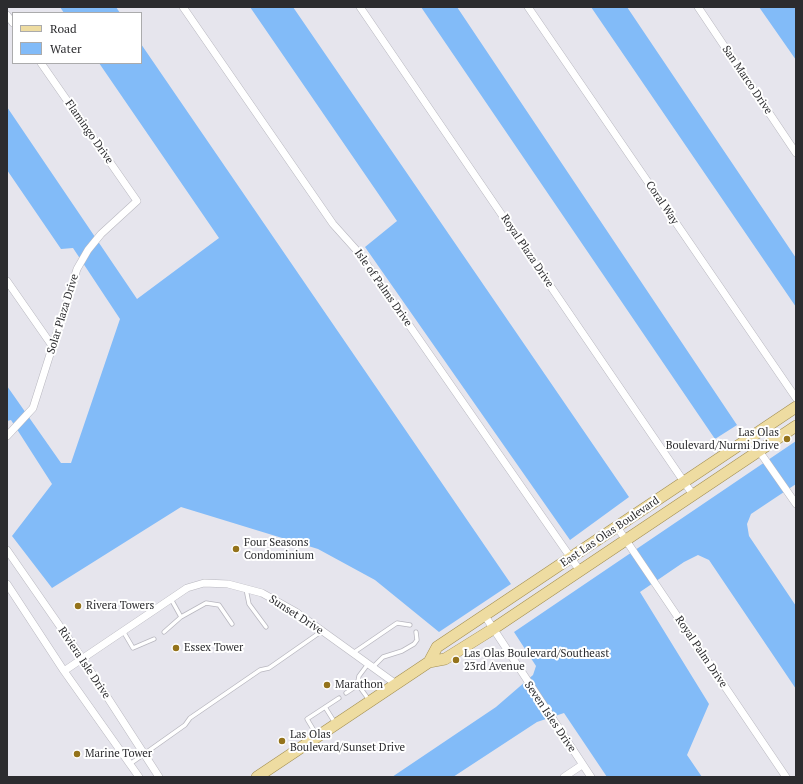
<!DOCTYPE html>
<html>
<head>
<meta charset="utf-8">
<style>
	body { margin:0 }
	#map { position:relative; width:803px; height:784px; overflow:hidden; background:#e6e5ed; font-family:"PT Serif",serif }
	canvas { display:block }
	.frame { position:absolute; inset:0; border:8px solid #2c2c2f; pointer-events:none }
	.legend { position:absolute; left:12px; top:12px; width:130px; height:52px; box-sizing:border-box; background:#fff; border:1px solid #ababac; margin:0; padding:5px 7px; list-style:none; font-size:12px; color:#2c2c2f }
	.legend li { display:flex; align-items:center; gap:8px; height:20px }
	.legend b { width:20px; border:1px solid #ababac }
</style>
</head>
<body>
<div id="map">
<canvas width="803" height="784"></canvas>
<div class="frame"></div>
<ul class="legend">
<li><b style="height:5px;background:#eedca1"></b>Road</li>
<li><b style="height:11px;background:#82bbf8"></b>Water</li>
</ul>
</div>
<script>
const context = document.querySelector('canvas').getContext('2d');
context.lineJoin = 'round';
function fill(path, color) { context.fillStyle = color; context.fill(path, 'evenodd'); }
const shape = rows => new Path2D(rows.map(r => 'M' + r).join(''));
function strokePath(path, color, width, dash) { context.strokeStyle = color; context.lineWidth = width; context.lineCap = dash ? 'butt' : 'round'; context.setLineDash(dash || []); context.stroke(path); }
function write(font, color, halo, rows, align = 'center') {
  context.font = font + ' "PT Serif",serif'; context.lineWidth = 4; context.setLineDash([]); context.textBaseline = 'middle'; context.strokeStyle = halo; context.fillStyle = color; for (const [text, x, y, turn = 0] of rows) {
    context.save(); context.translate(x, y); context.rotate((+turn || 0) * Math.PI / 180); context.textAlign = isNaN(turn) ? turn : align; if (halo) context.strokeText(text, 0, 0); context.fillText(text, 0, 0); context.restore();
  }
}
fill(shape([
	[60,7,116,7,120,13,64,13],
	[250,7,293,7,629,497,570,540,365,247,397,221],
	[421,7,457,7,737,425,715,439],
	[591,7,627,7,796,258,796,307],
	[759,7,796,7,796,60],
	[141,44,511,584,439,632,375,580,318,549,181,507,52,588,12,536,52,484,11,420,7,421,7,386,61,463,71,463,120,319,73,248,61,249,7,170,7,107,137,299,219,238,99,63,141,63],
	[796,441,796,484,751,514,747,524,749,536,796,606,796,689,709,560,698,555,684,562,640,592,709,704,687,755,702,777,607,777,564,713,537,722,453,777,392,777,496,707,533,675,536,666,514,632]
]), '#82bbf8');
const service = shape([
	[246,589,249,604,266,627],
	[171,599,181,617,206,603,219,605,232,624],
	[123,631,133,648,154,639],
	[164,632,181,617],
	[353,653,397,623,410,625],
	[368,664,359,676,358,681,359,686,369,700],
	[373,667,383,657,402,651,414,644,417,640,416,632],
	[346,693,358,685],
	[325,707,335,723],
	[316,734,307,719,339,698],
	[130,764,185,725,190,718,260,670,269,668,322,631]
]);
const minor = shape([
	[183,7,333,224,359,253,580,571],
	[360,7,693,495],
	[528,7,796,398],
	[698,7,796,153],
	[7,15,13,23],
	[7,281,53,347],
	[7,436,33,408,77,269,88,250,101,234,137,201,41,63],
	[750,438,796,504],
	[617,527,786,777],
	[7,550,82,658,159,777],
	[7,584,64,671,139,777],
	[485,616,591,777],
	[64,671,187,588,204,583,228,584,262,593,296,612,396,684],
	[564,777,582,765]
]);
const primary = shape([
	[429,662,437,647,796,407],
	[257,777,429,662,445,659,493,629,796,426]
]);
strokePath(service, '#b8b7bf', 5);
strokePath(minor, '#b8b7bf', 8);
strokePath(primary, '#a38f51', 12);
strokePath(service, '#fff', 3.5);
strokePath(minor, '#fff', 7);
strokePath(primary, '#eedca1', 11);
for (const [x, y, r, color] of [
	[787,439,4,"#94731b"],
	[236,549,4,"#94731b"],
	[78,606,4,"#94731b"],
	[176,648,4,"#94731b"],
	[456,660,4,"#94731b"],
	[327,685,4,"#94731b"],
	[282,741,4,"#94731b"],
	[77,754,4,"#94731b"]
]) { const dot = new Path2D(); dot.arc(x, y, r, 0, 2 * Math.PI); context.fillStyle = color; context.fill(dot); strokePath(dot, '#fff', 1.5); }
write('11px', '#2c2c2f', '#fff', [
	["San Marco Drive",747,80,56],
	["Flamingo Drive",89,132,55],
	["Coral Way",662,203,56],
	["Royal Plaza Drive",527,251,56],
	["Isle of Palms Drive",383,288,55],
	["Solar Plaza Drive",63,314,-73],
	["East Las Olas Boulevard",610,532,-34],
	["Sunset Drive",296,615,33],
	["Royal Palm Drive",701,652,56],
	["Riviera Isle Drive",84,663,56],
	["Seven Isles Drive",550,717,56]
]);
write('11px', '#2c2c2f', '#fff', [
	["Las Olas",779,433,"right"],
	["Boulevard/Nurmi Drive",779,446,"right"],
	["Four Seasons",244,543],
	["Condominium",244,556],
	["Rivera Towers",86,606],
	["Essex Tower",184,648],
	["Las Olas Boulevard/Southeast",464,654],
	["23rd Avenue",464,667],
	["Marathon",335,685],
	["Las Olas",290,735],
	["Boulevard/Sunset Drive",290,748],
	["Marine Tower",85,754]
], 'left');
</script>
</body>
</html>
